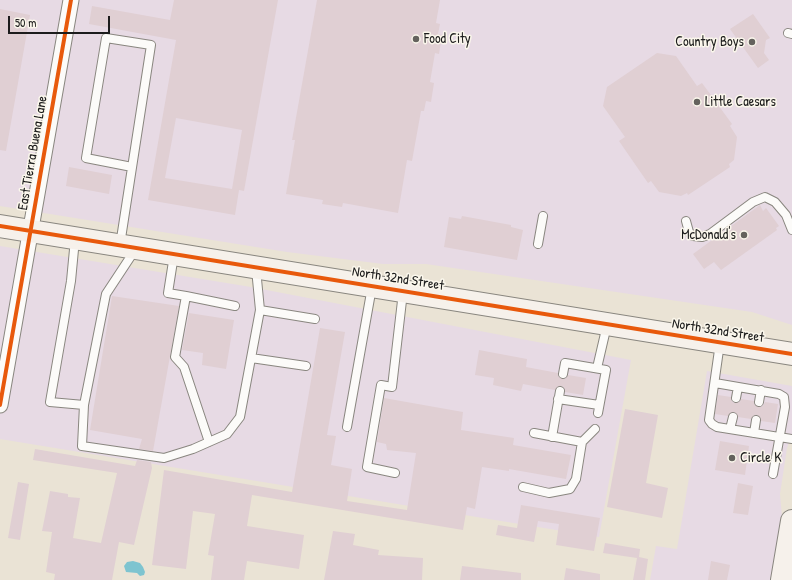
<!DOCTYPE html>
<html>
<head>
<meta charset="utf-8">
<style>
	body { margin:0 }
	#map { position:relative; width:792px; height:580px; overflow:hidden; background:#eae3d5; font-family:"Patrick Hand",sans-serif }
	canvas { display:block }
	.scale { position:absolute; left:8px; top:16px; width:102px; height:18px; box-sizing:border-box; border:2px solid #1c1c1c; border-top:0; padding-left:5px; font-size:12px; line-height:14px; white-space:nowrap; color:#1c1c1c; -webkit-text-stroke:3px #fbf7ec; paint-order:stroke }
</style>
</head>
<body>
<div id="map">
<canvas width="792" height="580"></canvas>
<div class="scale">50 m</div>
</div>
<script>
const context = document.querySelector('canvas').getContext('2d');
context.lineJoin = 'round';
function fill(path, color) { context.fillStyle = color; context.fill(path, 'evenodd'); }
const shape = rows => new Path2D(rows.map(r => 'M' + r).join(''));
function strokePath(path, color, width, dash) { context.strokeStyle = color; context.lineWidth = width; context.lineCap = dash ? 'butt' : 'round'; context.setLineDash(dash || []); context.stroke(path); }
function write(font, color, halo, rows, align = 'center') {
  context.font = font + ' "Patrick Hand",sans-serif'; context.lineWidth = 3; context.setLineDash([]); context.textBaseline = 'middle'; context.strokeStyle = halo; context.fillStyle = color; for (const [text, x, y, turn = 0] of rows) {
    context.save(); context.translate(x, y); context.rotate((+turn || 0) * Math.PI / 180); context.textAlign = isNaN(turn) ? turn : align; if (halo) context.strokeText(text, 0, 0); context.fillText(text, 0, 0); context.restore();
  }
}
fill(shape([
	[0,0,792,0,792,325,752,312,426,264,383,264,287,252,0,206],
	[0,246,251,287,631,360,599,537,0,439],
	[707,371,792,386,792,434,787,448,780,494,782,517,771,580,650,580,656,546,677,549]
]), '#e7dae4');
fill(shape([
	[133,561,140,563,143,567,145,572,144,575,140,576,137,573,126,572,124,566,127,562]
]), '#7ec4d0');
fill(shape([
	[174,0,278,0,244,191,239,190,235,215,148,200,176,40,89,24,92,6,170,20],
	[176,118,242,130,232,189,165,178],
	[317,0,440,0,436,23,440,24,438,34,442,35,439,54,435,53,430,82,434,83,431,102,426,101,424,111,421,111,412,161,407,160,398,213,343,203,342,207,322,204,323,200,286,194,295,140,292,140],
	[0,9,30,15,6,151,0,150],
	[753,14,770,38,766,40,764,53,769,60,758,68,730,29],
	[657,53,676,56,697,86,702,83,732,124,730,126,737,137,734,160,729,164,730,167,688,195,687,193,681,196,659,192,651,181,648,183,619,141,625,137,603,106,607,87],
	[69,167,112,175,109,194,66,186],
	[760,205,763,211,766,208,779,226,776,228,777,230,721,270,714,262,704,269,693,254],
	[462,216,511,225,511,227,523,230,517,260,444,247,449,217,461,219],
	[112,296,179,306,153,451,139,449,142,439,90,430],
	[189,313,234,320,226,369,202,365,203,353,182,350],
	[320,328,345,332,327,435,336,436,331,465,352,469,347,501,407,510,416,453,387,450,386,444,377,442,384,398,463,412,461,430,514,438,513,445,571,455,566,479,509,469,509,471,482,467,475,509,467,507,463,530,252,495,247,526,304,535,299,569,247,561,244,580,211,580,214,556,208,555,215,514,193,511,186,569,152,565,164,470,292,492],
	[479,350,527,359,526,367,558,373,558,376,562,379,565,379,568,375,586,378,583,395,565,392,564,387,561,386,555,390,523,384,521,391,493,385,494,378,475,375],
	[718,395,731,397,732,402,735,403,740,402,741,399,754,401,754,404,758,407,763,406,765,402,778,404,775,423,761,421,761,418,757,415,754,415,751,419,738,417,734,412,728,416,715,414],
	[625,409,658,415,646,483,668,488,662,518,607,507],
	[720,441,749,446,745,475,715,470],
	[35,449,135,466,137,460,151,462,152,468,134,545,119,542,112,580,54,580,55,574,46,572,52,532,42,531,50,491,68,494,68,497,80,498,73,538,101,543,117,473,33,460],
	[18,482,29,484,20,540,8,538],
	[738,483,753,486,748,515,733,513],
	[521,505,600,518,594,551,556,545,559,524,538,521,534,542,496,535,498,525,517,528],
	[333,531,355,534,353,545,379,550,378,555,423,558,422,580,324,580],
	[605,543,640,549,639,557,648,559,645,580,633,580,637,558,603,553],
	[711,561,730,565,727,580,708,580],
	[462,566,521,573,521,580,460,580],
	[566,568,600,574,600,580,564,580]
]), '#e0cfd3');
const lane = shape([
	[788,33,792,34],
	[686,221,689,232,693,236,702,237,710,234,753,202,765,197,775,202,786,215,792,230],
	[75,239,71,281,50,402,84,405,106,294,135,250],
	[538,244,543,216],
	[120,245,151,45,106,38,86,158,132,167],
	[174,255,168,293,186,296,175,357,184,367,209,442],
	[256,269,260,310,315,319],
	[186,296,235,306],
	[720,343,709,420,712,424,717,427,792,439],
	[251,358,306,366],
	[597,368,607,325],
	[563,374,565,363,606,370,598,413],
	[715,383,779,394,784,397,785,407,773,474],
	[736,398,738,387],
	[558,399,599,405],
	[759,402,761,390],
	[84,405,82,446,164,458,193,449,227,434,240,417,260,310],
	[347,427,372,287],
	[730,429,733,417],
	[534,433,582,442,595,429],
	[754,433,756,420],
	[552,437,560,391],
	[395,473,367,467,381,385,392,387,403,292],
	[523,487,549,493,570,489,576,479,582,442]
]);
const street = shape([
	[0,405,71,0]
]);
const secondary = shape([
	[0,226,792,354],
	[782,580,792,521]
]);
strokePath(lane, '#89867f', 10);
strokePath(street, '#89867f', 17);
strokePath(secondary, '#89867f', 24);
strokePath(lane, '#fcfbf9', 8);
strokePath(street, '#fcfbf9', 15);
strokePath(secondary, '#f6f1eb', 22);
strokePath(shape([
	[0,226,792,354],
	[0,405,71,0]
]), '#e8590c', 4);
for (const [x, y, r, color] of [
	[416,39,4,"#64625d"],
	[752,42,4,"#64625d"],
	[697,102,4,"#64625d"],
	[744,235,4,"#64625d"],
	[732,458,4,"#64625d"]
]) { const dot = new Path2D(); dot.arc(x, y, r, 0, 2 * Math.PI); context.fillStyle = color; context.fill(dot); strokePath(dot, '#fbf7ec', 1.5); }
write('14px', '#1c1c1c', '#fbf7ec', [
	["Food City",424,39],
	["Country Boys",744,42,"right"],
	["Little Caesars",705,102],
	["McDonald's",736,235,"right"],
	["Circle K",740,458]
], 'left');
write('14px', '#1c1c1c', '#fbf7ec', [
	["East Tierra Buena Lane",33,153,-80],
	["North 32nd Street",398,279,9],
	["North 32nd Street",718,331,9]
]);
</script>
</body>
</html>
